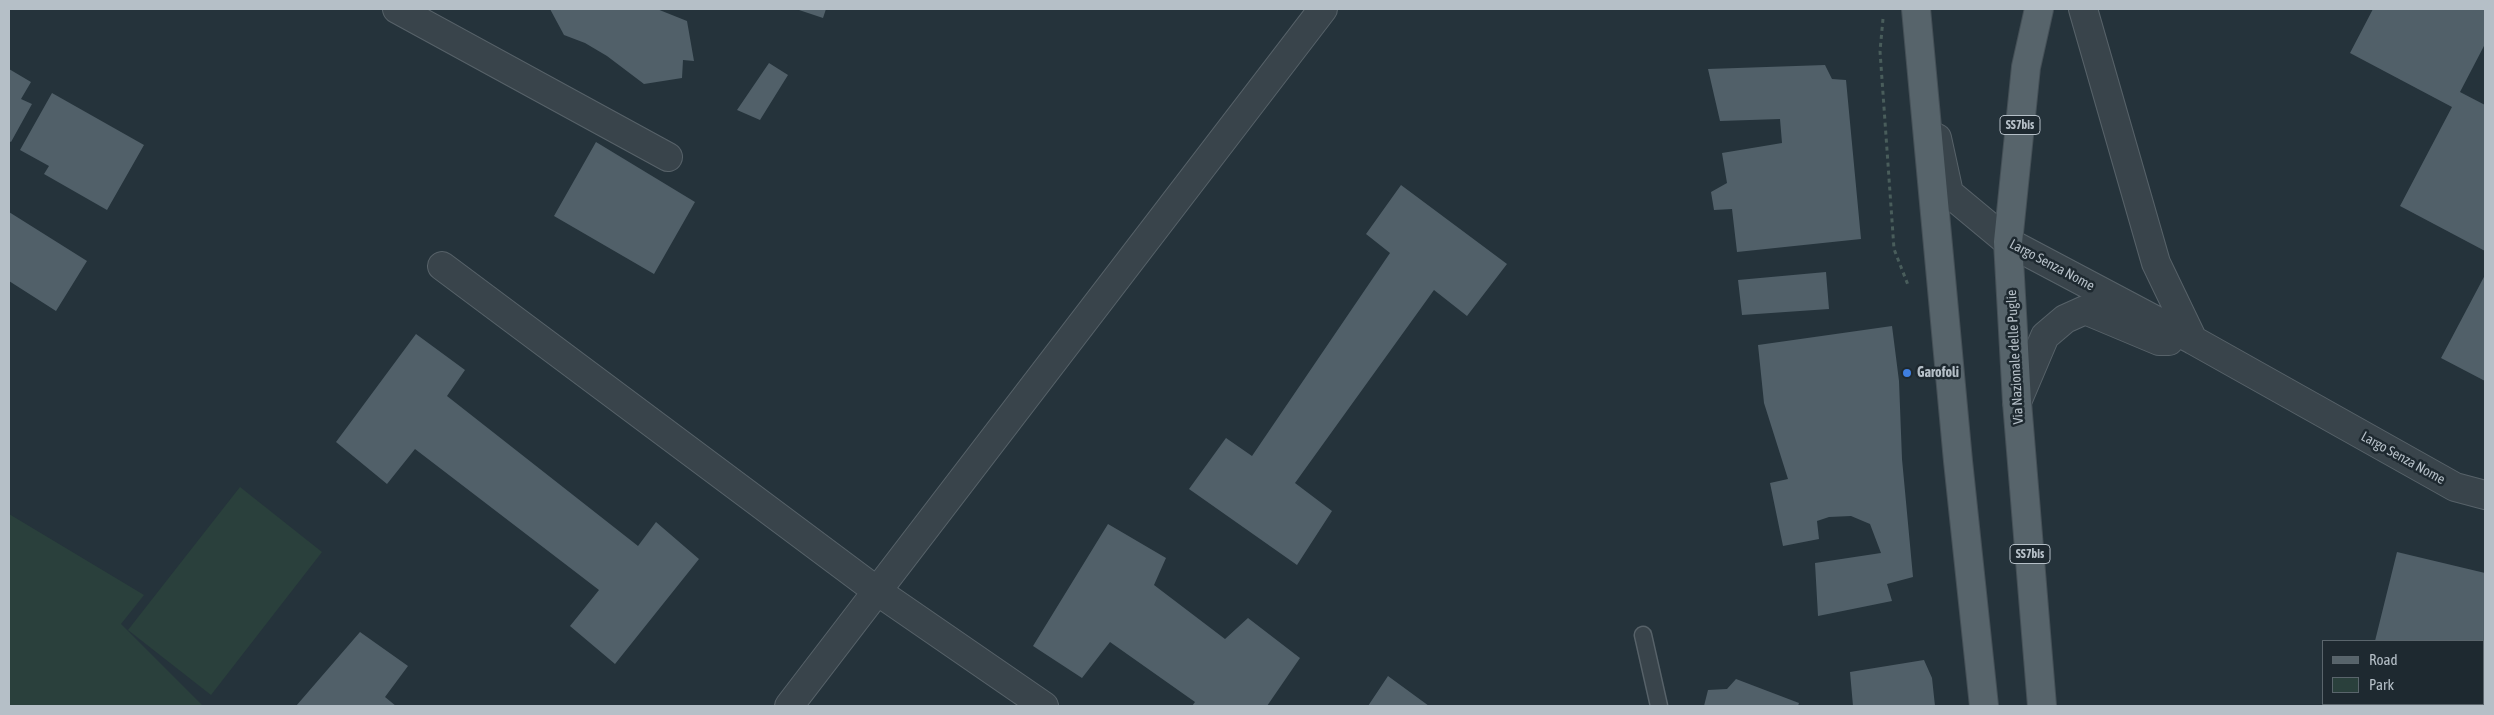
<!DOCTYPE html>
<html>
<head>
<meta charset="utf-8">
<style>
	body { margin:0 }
	#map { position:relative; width:2494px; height:715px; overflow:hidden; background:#25333b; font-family:"Asap Condensed",sans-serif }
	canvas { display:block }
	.frame { position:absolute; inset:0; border:10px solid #b5bfc7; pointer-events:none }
	.legend { position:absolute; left:2322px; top:640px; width:162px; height:65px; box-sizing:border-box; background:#1e2930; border:1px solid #5a656c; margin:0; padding:6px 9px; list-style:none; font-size:15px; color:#b5bfc7 }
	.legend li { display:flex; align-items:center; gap:10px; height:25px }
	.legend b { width:25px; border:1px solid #5a656c }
</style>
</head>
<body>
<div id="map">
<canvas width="2494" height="715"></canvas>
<div class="frame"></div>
<ul class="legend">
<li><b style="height:6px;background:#57646b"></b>Road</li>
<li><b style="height:14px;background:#2a403c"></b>Park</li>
</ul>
</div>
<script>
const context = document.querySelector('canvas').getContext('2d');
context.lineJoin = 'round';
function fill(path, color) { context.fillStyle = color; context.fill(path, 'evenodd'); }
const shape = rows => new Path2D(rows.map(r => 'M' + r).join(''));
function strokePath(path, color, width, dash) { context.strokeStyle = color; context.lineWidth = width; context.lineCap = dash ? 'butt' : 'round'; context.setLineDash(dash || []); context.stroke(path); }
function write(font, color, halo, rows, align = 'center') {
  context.font = font + ' "Asap Condensed",sans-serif'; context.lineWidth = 5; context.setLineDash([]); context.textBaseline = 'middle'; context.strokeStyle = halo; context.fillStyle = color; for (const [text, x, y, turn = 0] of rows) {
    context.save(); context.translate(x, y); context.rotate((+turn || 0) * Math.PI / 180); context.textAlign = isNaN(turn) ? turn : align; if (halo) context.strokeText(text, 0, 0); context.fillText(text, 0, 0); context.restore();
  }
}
fill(shape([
	[240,487,322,552,211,695,128,630],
	[9,514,144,595,121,624,203,706,9,706]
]), '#2a403c');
fill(shape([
	[550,9,657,9,687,21,694,61,683,60,682,78,644,84,607,56,585,43,564,35],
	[796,9,826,9,823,18],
	[2373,9,2485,9,2485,44,2460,92,2485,105,2485,251,2400,206,2452,107,2350,53],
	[769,63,788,75,760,120,737,110],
	[1825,65,1832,79,1846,80,1861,239,1737,252,1732,209,1714,210,1711,192,1727,183,1722,153,1782,143,1780,119,1720,121,1708,69],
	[9,69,31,82,21,99,32,104,11,142,9,141],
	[52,93,144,145,107,210,44,174,49,166,20,150],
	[596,142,695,202,654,274,554,216],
	[1401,185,1507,264,1467,316,1434,290,1295,483,1332,511,1297,565,1189,489,1226,438,1252,456,1390,253,1366,234],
	[9,212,87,261,56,311,9,281],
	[1826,272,1829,309,1742,315,1738,280],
	[2485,275,2485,381,2441,358],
	[1892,326,1899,381,1902,459,1913,577,1887,584,1892,601,1818,616,1815,563,1881,553,1870,524,1851,516,1829,517,1817,521,1819,539,1783,546,1770,483,1788,479,1764,403,1758,345],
	[416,334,465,370,447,396,638,546,656,522,699,559,615,664,570,626,599,590,415,449,387,484,336,442],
	[1108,524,1166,558,1154,585,1225,639,1248,618,1300,658,1267,706,1192,706,1195,702,1110,642,1082,678,1033,646],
	[2397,552,2485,573,2485,706,2359,706,2359,704,2483,704,2483,641,2375,641],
	[360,632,408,666,385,697,396,706,296,706],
	[1924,660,1932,678,1935,706,1853,706,1850,672],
	[1388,676,1429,706,1368,706],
	[1736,679,1799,703,1798,706,1704,706,1708,690,1727,689]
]), '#516069');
const service = shape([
	[1643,635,1659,706]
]);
const minor = shape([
	[397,9,668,157],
	[2083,9,2156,263,2193,340],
	[1937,138,1949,193,2008,242,2193,340,2455,487,2485,495],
	[442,266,877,591,1044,706],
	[2017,402,2045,336,2065,319,2085,310,2159,341,2169,341],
	[789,706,1323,9]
]);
const primary = shape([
	[1916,9,1958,461,1984,706],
	[2039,9,2026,67,2008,242,2017,402,2042,706]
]);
strokePath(service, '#576269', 19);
strokePath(minor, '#576269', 30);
strokePath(primary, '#455057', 30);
strokePath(shape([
	[1883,19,1880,51,1894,249,1908,285]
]), '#495d5b', 3, [4, 4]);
strokePath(service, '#39444b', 16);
strokePath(minor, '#39444b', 28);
strokePath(primary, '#57646b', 28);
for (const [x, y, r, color] of [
	[1907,373,5,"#3f7fe0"]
]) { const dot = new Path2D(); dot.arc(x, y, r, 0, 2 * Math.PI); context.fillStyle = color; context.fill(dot); strokePath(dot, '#1e2930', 2); }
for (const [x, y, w] of [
	[2020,125,40],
	[2030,554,40]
]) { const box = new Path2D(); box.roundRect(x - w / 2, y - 9.5, w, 19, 4); context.fillStyle = '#1e2930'; context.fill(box); strokePath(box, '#b5bfc7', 1); }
write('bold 12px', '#b5bfc7', null, [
	["SS7bis",2020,125],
	["SS7bis",2030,554]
]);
write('14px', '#b5bfc7', '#1e2930', [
	["Largo Senza Nome",2052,265,28],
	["Via Nazionale delle Puglie",2015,357,-93],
	["Largo Senza Nome",2403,458,29]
]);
write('bold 14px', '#b5bfc7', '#1e2930', [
	["Garofoli",1917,373]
], 'left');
</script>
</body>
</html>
